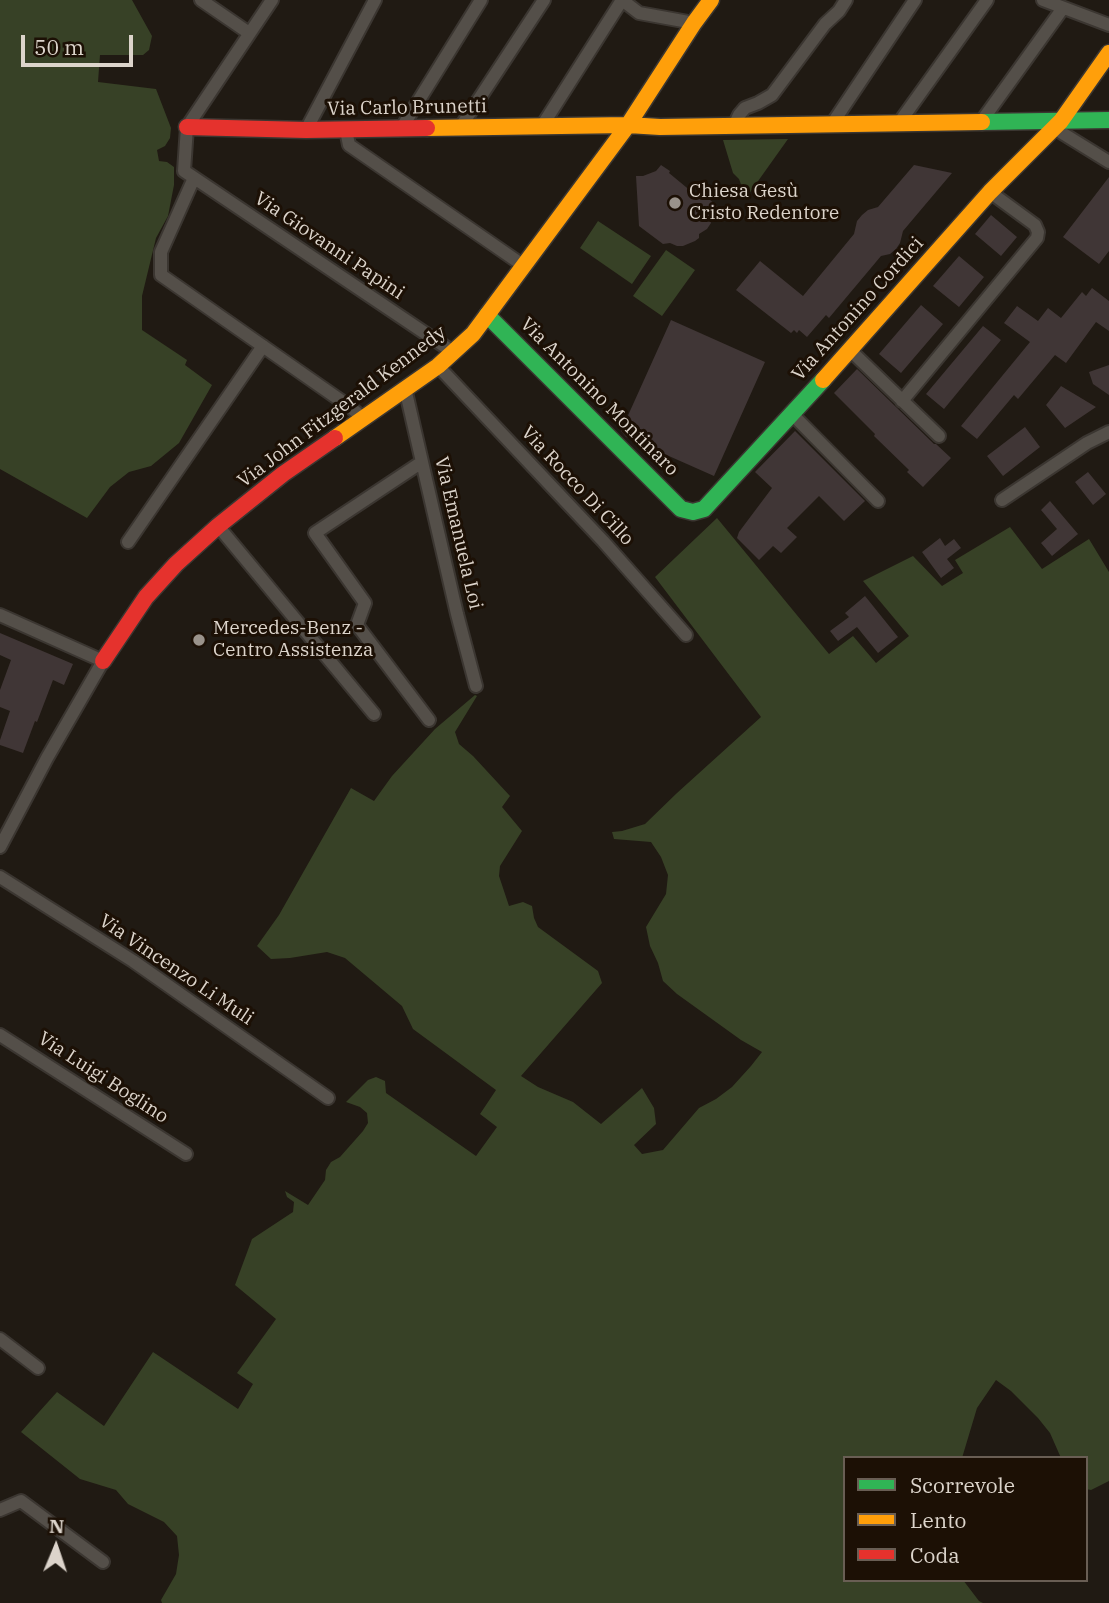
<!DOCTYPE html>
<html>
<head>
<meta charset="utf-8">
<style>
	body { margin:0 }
	#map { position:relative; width:1109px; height:1603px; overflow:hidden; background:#201a13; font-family:"IBM Plex Serif",serif }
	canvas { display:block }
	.legend { position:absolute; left:843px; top:1456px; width:245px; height:126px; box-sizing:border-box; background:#1c1005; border:2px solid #695e54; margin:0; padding:9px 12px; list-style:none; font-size:21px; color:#dcd4cb }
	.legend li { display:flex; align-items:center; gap:14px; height:35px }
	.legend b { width:35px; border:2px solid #695e54 }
	.north { position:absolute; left:21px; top:1512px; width:70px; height:70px; -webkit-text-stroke:5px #1c1005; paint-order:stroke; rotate:2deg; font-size:19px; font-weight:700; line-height:28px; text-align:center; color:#dcd4cb }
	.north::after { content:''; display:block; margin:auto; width:24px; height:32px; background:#dcd4cb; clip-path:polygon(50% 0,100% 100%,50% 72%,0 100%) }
	.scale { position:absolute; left:21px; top:35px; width:112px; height:32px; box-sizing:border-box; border:4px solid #dcd4cb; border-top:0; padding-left:9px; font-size:21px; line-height:24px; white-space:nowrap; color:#dcd4cb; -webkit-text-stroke:5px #1c1005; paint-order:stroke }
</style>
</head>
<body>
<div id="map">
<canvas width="1109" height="1603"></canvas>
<ul class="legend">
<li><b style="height:9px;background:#30b455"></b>Scorrevole</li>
<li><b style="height:9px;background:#ff9f0a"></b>Lento</li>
<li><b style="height:9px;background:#e5322d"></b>Coda</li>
</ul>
<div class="north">N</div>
<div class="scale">50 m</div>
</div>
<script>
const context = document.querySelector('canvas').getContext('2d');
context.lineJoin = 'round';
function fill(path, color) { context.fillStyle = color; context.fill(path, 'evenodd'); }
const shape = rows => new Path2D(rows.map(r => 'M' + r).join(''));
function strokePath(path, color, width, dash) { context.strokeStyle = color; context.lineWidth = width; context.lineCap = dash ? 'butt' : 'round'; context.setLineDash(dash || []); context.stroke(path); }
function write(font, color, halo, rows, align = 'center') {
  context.font = font + ' "IBM Plex Serif",serif'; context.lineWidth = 6; context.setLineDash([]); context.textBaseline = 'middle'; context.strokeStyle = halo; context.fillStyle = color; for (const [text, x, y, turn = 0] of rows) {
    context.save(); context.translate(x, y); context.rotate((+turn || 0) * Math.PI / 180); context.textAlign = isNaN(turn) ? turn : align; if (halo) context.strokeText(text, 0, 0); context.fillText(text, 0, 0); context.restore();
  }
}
fill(shape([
	[0,0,132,0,152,36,149,50,143,55,100,55,98,82,156,89,171,128,170,138,165,146,157,150,159,161,167,162,174,167,174,185,168,216,156,238,142,296,142,330,187,360,185,365,212,385,179,443,151,466,129,472,110,487,87,518,0,469],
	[788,139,746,198,739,179,733,173,723,140],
	[598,221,651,256,632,284,580,248],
	[666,250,695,270,662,316,633,296],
	[717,518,829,654,853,636,876,663,909,636,863,581,913,556,942,586,963,573,955,560,1010,527,1042,569,1089,539,1109,572,1109,1481,1091,1490,1086,1489,1086,1458,1061,1458,1050,1433,1038,1418,1011,1391,996,1380,977,1408,962,1458,845,1458,845,1580,963,1580,979,1601,983,1603,162,1603,161,1600,176,1574,179,1555,177,1536,164,1522,128,1504,116,1490,80,1479,21,1432,57,1392,104,1426,153,1352,238,1409,253,1384,237,1373,276,1319,235,1285,252,1239,293,1212,294,1202,287,1197,285,1191,308,1205,325,1180,326,1170,331,1162,340,1157,363,1131,368,1123,367,1113,360,1107,346,1102,368,1080,376,1077,385,1081,386,1093,476,1156,497,1127,480,1114,496,1090,413,1029,402,1006,345,958,327,952,290,958,271,959,257,946,279,915,351,788,374,801,392,776,435,729,475,695,477,696,455,732,459,744,473,756,510,796,502,807,522,831,500,866,499,876,509,906,523,902,532,906,534,918,538,927,598,971,602,983,521,1076,538,1087,573,1102,601,1124,642,1088,654,1108,656,1124,634,1145,642,1154,663,1150,699,1108,716,1099,732,1087,751,1066,762,1052,741,1040,677,994,663,981,658,963,650,946,646,927,666,894,668,875,661,857,651,842,614,839,612,832,622,831,645,824,677,793,761,717,655,577]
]), '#374126');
fill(shape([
	[661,165,670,171,669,173,692,192,709,199,718,207,709,216,711,223,707,229,699,234,699,238,695,241,683,246,677,246,670,243,663,244,639,226,636,176,643,176,656,171],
	[914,165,952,173,903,231,900,243,896,249,890,254,881,256,829,318,826,315,807,337,799,330,797,333,794,330,791,333,736,290,760,261,803,296,854,234,857,221,862,215,868,210,878,207],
	[1109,177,1109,251,1099,264,1063,237],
	[991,215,1017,237,1001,256,975,234],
	[959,256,984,277,959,307,933,286],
	[1092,288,1109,301,1109,331,1096,322,1066,363,1055,355,1018,399,1014,395,977,439,961,426,1030,342,1004,323,1017,306,1038,321,1048,308,1061,318,1082,292,1086,296],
	[921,305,943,324,901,373,879,354],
	[671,320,765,362,714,476,626,437,621,431],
	[983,326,1001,340,944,409,926,394],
	[1109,365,1109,395,1093,384,1089,372],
	[857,369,934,444,936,444,951,458,923,487,907,472,909,470,874,436,875,434,834,393],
	[1061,386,1096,407,1065,428,1046,405],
	[1025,427,1040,447,1003,476,987,456],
	[795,431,865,501,844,521,819,496,787,528,797,537,781,553,773,546,759,560,737,538,739,532,772,488,755,472],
	[1088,472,1106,494,1093,505,1075,482],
	[1050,501,1078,534,1052,556,1041,543,1057,529,1041,510],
	[940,538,945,546,954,539,961,548,947,559,954,568,941,578,922,552],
	[865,596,898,637,878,653,857,627,838,641,830,631,849,617,845,613],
	[0,633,73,664,64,685,53,680,37,722,35,721,23,753,0,745,0,740,10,711,0,707,0,690,11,660,0,655]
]), '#403636');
const street = shape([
	[201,0,249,33],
	[272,0,187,127,184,171,453,352],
	[622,0,639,13,694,23],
	[1043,0,1109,25],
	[981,122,1063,8],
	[899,123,987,0],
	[832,124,915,0],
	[542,126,622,0],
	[734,126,739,115,745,108,758,103,772,95,825,24,839,11,846,0],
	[460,128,544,0],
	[1054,128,1109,162],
	[401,129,481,0],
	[306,130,375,0],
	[346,130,349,145,524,266],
	[194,178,161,252,161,275,350,407,363,418],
	[849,349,939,436],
	[438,366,603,541,686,635],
	[405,388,457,614,476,686],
	[902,401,1037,238,1038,232,1035,225,990,192],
	[792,414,878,501],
	[422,462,315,533,365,603,357,625,429,720],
	[1002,500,1087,443,1109,432],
	[218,526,374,714],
	[128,542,263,346],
	[0,615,103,661,47,758,0,847],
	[0,877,133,961,328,1098],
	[0,1035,186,1154],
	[0,1339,38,1368],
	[0,1510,21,1501,103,1562]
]);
const fast = shape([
	[982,122,1109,120],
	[487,315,681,509,693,512,704,509,823,380]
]);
const slow = shape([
	[427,128,628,125,660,127,982,122],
	[823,380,990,192,1061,121,1109,53],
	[335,438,438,366,473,334,628,125,694,23,711,0]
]);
const jam = shape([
	[187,127,306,130,427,128],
	[103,661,146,597,176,564,218,526,283,474,335,438]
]);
strokePath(street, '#3b3631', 16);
strokePath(fast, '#3b3631', 19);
strokePath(slow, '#3b3631', 19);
strokePath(jam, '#3b3631', 19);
strokePath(street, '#544f49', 12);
strokePath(fast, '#30b455', 16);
strokePath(slow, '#ff9f0a', 16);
strokePath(jam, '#e5322d', 16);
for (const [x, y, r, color] of [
	[675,203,7,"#9a938b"],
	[199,640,7,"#9a938b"]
]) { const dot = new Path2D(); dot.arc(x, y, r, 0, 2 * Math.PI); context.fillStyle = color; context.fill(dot); strokePath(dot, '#1c1005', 2.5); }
write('19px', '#dcd4cb', '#1c1005', [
	["Via Carlo Brunetti",407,108,-1],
	["Via Giovanni Papini",329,246,34],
	["Via Antonino Cordici",858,309,-48],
	["Via Antonino Montinaro",599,397,45],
	["Via John Fitzgerald Kennedy",342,407,-37],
	["Via Rocco Di Cillo",577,486,47],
	["Via Emanuela Loi",458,533,77],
	["Via Vincenzo Li Muli",176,970,34],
	["Via Luigi Boglino",103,1078,33]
]);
write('19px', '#dcd4cb', '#1c1005', [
	["Chiesa Gesù",689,192],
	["Cristo Redentore",689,214],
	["Mercedes-Benz -",213,629],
	["Centro Assistenza",213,651]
], 'left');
</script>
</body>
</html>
